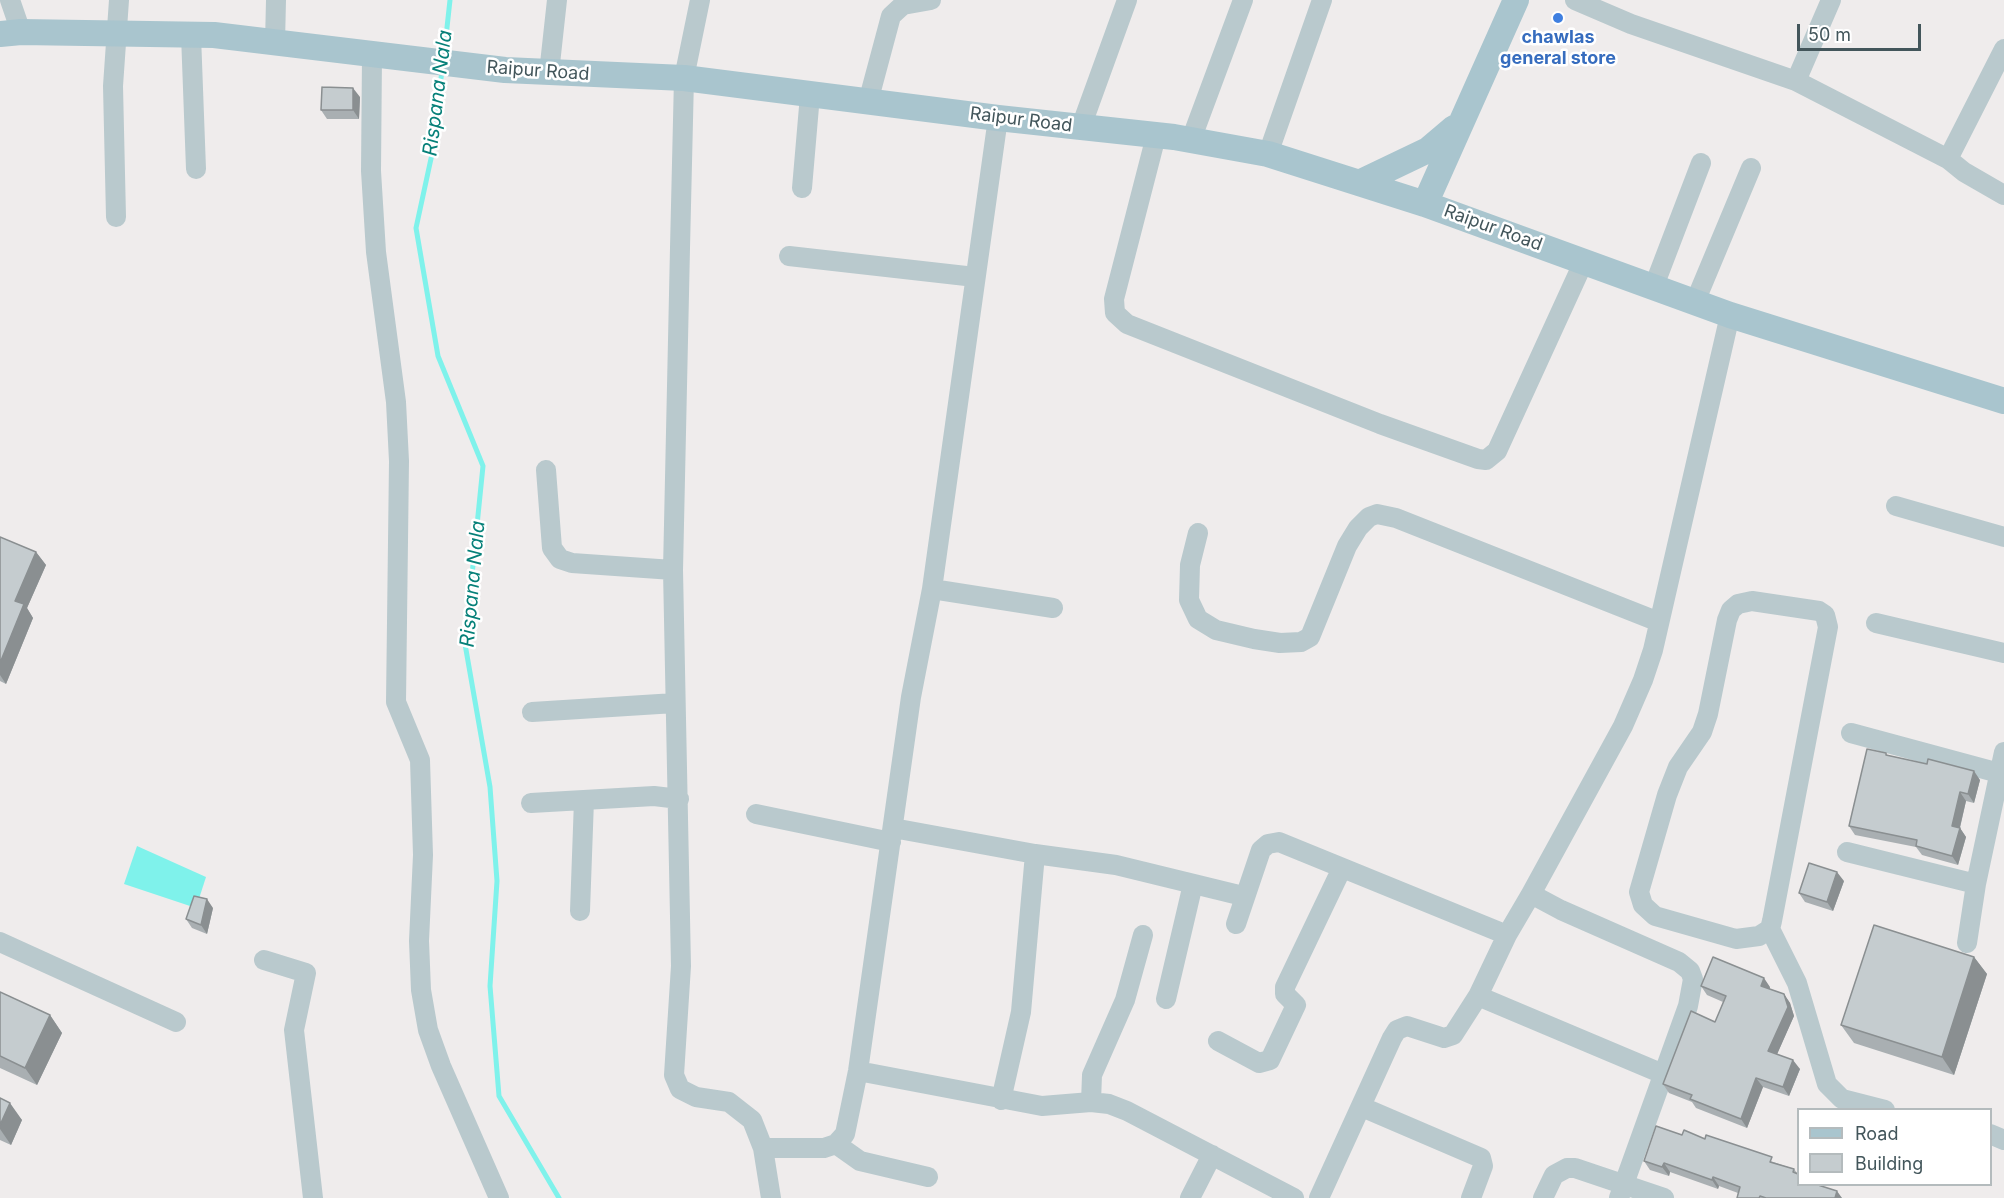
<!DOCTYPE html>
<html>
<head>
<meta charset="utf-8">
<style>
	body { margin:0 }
	#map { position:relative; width:2004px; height:1198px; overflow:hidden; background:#efecec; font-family:Inter,sans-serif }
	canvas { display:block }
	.legend { position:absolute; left:1797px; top:1108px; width:195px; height:78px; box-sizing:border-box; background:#fff; border:2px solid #b4bbbd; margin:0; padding:8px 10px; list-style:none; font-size:18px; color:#43565b }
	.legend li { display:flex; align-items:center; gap:12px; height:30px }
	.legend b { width:30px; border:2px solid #b4bbbd }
	.scale { position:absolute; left:1797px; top:24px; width:124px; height:27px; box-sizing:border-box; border:3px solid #43565b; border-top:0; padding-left:8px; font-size:18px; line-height:21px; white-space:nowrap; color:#43565b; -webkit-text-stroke:4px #fff; paint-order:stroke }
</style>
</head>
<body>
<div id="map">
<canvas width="2004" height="1198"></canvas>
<ul class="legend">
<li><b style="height:8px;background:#a9c5ce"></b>Road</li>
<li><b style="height:16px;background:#c5cccf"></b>Building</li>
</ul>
<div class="scale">50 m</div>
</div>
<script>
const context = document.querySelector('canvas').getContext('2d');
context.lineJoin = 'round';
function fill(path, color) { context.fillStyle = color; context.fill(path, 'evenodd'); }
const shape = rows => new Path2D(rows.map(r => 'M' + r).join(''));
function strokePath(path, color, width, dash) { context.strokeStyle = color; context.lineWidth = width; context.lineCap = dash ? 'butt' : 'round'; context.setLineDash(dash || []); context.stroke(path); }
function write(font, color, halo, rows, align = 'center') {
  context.font = font + ' Inter,sans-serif'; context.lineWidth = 5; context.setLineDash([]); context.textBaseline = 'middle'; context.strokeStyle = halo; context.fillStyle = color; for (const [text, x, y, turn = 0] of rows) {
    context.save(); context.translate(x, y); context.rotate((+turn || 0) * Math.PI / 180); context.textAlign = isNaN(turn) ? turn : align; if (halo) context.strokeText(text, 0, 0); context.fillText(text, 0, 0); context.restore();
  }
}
fill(shape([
	[137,846,206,877,196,908,124,884]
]), '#7ff2eb');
strokePath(shape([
	[444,55,450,0],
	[442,70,432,154,416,228,438,356,483,466,465,644,490,787,497,881,490,986,499,1096,559,1198]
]), '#7ff2eb', 5);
strokePath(shape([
	[10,0,21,32],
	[700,0,684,78,680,248,673,570,681,966,674,1075,680,1089,696,1097,729,1102,752,1120,763,1148,771,1198],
	[1575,0,1631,24,1796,81,1948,159,1964,172,2004,195],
	[191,35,196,169],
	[275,43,276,0],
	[372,56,371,171,376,252,396,402,399,461,396,702,420,760,423,855,419,941,421,990,428,1030,441,1066,499,1198],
	[549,73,557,0],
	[1796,81,1831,0],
	[868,102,891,16,903,5,931,0],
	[1081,127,1127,0],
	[1156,136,1114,299,1115,313,1127,324,1380,424,1478,459,1486,460,1497,451,1584,261],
	[1191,140,1243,0],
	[1268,154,1322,0],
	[1948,159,2004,49],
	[802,188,810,95],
	[116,217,113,86,119,0],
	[789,256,975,277],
	[1654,286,1701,163],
	[1695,302,1751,168],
	[546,470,552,548,560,559,572,563,673,570],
	[1896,506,2004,537],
	[1198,533,1190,565,1189,600,1198,619,1216,630,1254,639,1280,643,1301,642,1310,637,1347,546,1358,528,1369,517,1377,514,1396,518,1659,622],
	[932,589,1053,608],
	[1752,601,1819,611,1825,615,1828,627,1772,921,1770,929,1759,936,1736,939,1655,916,1643,905,1639,892,1667,795,1678,767,1702,732,1708,714,1727,620,1731,610,1738,604,1752,601],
	[1876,623,2004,653],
	[532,712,675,703],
	[1851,733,1999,773],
	[531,803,654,796,679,799],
	[756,814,891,842],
	[893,828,1035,854,1116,865,1243,896],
	[1847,852,1976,884],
	[580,911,584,800],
	[1236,924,1261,850,1268,844,1279,842,1507,935],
	[1770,929,1797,983,1827,1084,1842,1099,1885,1110],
	[0,942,176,1022],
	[1967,943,1976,884,2004,752],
	[264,960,306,973,294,1030,313,1198],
	[1478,996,1663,1074],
	[1166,999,1193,884],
	[1218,1041,1259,1063,1270,1060,1296,1005,1285,994,1285,987,1342,868],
	[858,1071,1042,1106,1091,1102,1109,1104,1127,1111,1294,1198],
	[1001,1100,1021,1012,1035,854],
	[1091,1102,1092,1075,1125,1000,1143,935],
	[1362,1107,1481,1158,1483,1166,1471,1198],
	[1990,1134,2004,1140],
	[836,1144,860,1161,928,1177],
	[763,1148,824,1148,836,1144,845,1134,858,1071,911,697,932,589,998,118],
	[1190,1198,1212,1155],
	[1319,1198,1392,1038,1397,1030,1407,1026,1444,1038,1453,1035,1478,996,1507,935,1531,894],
	[1543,1198,1554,1175,1567,1168,1575,1168,1664,1198],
	[1619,1198,1688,1006,1693,979,1690,971,1679,962,1561,910,1531,894,1623,726,1643,680,1653,650,1730,315]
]), '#b9c9cd', 20);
strokePath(shape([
	[0,34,21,32,214,35,505,70,684,78,998,118,1174,137,1268,154,1425,204,1730,315,2004,401],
	[1359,183,1428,150,1454,128],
	[1425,204,1516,0]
]), '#a9c5ce', 26);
fill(shape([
	[360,97,359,119,327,119,321,110],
	[0,537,36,552,46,565,27,608,33,618,6,684,0,681],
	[1886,753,1888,756,1980,780,1974,803,1966,801,1960,828,1966,837,1958,865,1922,855,1916,847,1855,835,1849,826],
	[1844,881,1833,911,1805,902,1799,893],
	[213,908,207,934,192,928,186,919],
	[1974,957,1987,974,1954,1075,1854,1043,1841,1025],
	[1701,986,1770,987,1770,989,1784,994,1790,1003,1794,1016,1777,1054,1800,1069,1789,1096,1763,1087,1747,1128,1696,1108,1692,1102,1669,1093,1663,1084,1715,1022,1723,1002,1707,995],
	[0,992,50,1015,62,1033,37,1085,0,1068],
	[0,1098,22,1120,11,1145,0,1140],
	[1682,1135,1705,1139,1794,1169,1797,1173,1842,1198,1737,1198,1738,1193,1719,1186,1718,1189,1670,1172,1669,1176,1650,1170,1644,1161]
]), '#a9afb2');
fill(shape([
	[353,88,360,97,359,119,353,110],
	[36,552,46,565,27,608,33,618,6,684,0,675,0,663,15,601],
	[1974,771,1980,780,1974,803,1968,794],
	[1960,792,1966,801,1959,831,1960,828,1966,837,1958,865,1952,856,1952,826],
	[1837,872,1844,881,1833,911,1827,902],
	[207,899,213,908,207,934,201,925],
	[1974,957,1987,974,1954,1075,1942,1057],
	[1764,978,1770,987,1767,995,1761,986],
	[1784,994,1790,1003,1794,1016,1775,1059,1768,1051],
	[50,1015,62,1033,37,1085,25,1068],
	[1793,1060,1800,1069,1789,1096,1783,1087],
	[1756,1078,1763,1087,1747,1128,1741,1119],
	[10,1103,22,1120,11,1145,0,1129,0,1125],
	[1664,1163,1670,1172,1669,1176,1662,1167],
	[1713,1177,1719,1186,1718,1189,1712,1180],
	[1837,1191,1842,1198,1835,1198]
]), '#8a8f91');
const building = shape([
	[322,87,353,88,353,110,321,110,322,87],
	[0,537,36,552,15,601,24,604,0,663,0,537],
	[1867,749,1886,753,1886,755,1927,764,1928,759,1974,771,1968,794,1960,792,1952,826,1960,828,1952,856,1916,846,1917,840,1849,826,1867,749],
	[1809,863,1837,872,1827,902,1799,893,1809,863],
	[194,896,207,899,201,925,186,919,194,896],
	[1874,925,1974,957,1942,1057,1841,1025,1874,925],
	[1713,957,1764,978,1761,986,1784,994,1788,1007,1768,1051,1793,1060,1783,1087,1756,1078,1741,1119,1690,1099,1692,1095,1663,1084,1691,1011,1715,1022,1726,996,1701,986,1713,957],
	[0,992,50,1015,25,1068,0,1056,0,992],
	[0,1098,10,1103,0,1125,0,1098],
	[1656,1126,1682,1135,1684,1130,1705,1139,1706,1135,1772,1157,1770,1162,1794,1169,1793,1172,1798,1174,1798,1185,1818,1185,1837,1191,1835,1198,1766,1198,1760,1196,1759,1198,1737,1198,1740,1187,1713,1177,1712,1180,1664,1163,1662,1167,1644,1161,1656,1126]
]);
fill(building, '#c5cccf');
strokePath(building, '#8a8f91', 1.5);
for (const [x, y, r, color] of [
	[1558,18,6,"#3f7fe0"]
]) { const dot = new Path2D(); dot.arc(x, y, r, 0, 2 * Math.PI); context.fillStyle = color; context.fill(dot); strokePath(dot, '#fff', 2); }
write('bold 18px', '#366cbe', '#fff', [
	["chawlas",1558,38],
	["general store",1558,59]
]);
write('18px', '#43565b', '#fff', [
	["Raipur Road",538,71,4],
	["Raipur Road",1021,120,7],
	["Raipur Road",1493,228,20]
]);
write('italic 20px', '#068079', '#fff', [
	["Rispana Nala",438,93,-83],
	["Rispana Nala",473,584,-85]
]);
</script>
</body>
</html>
